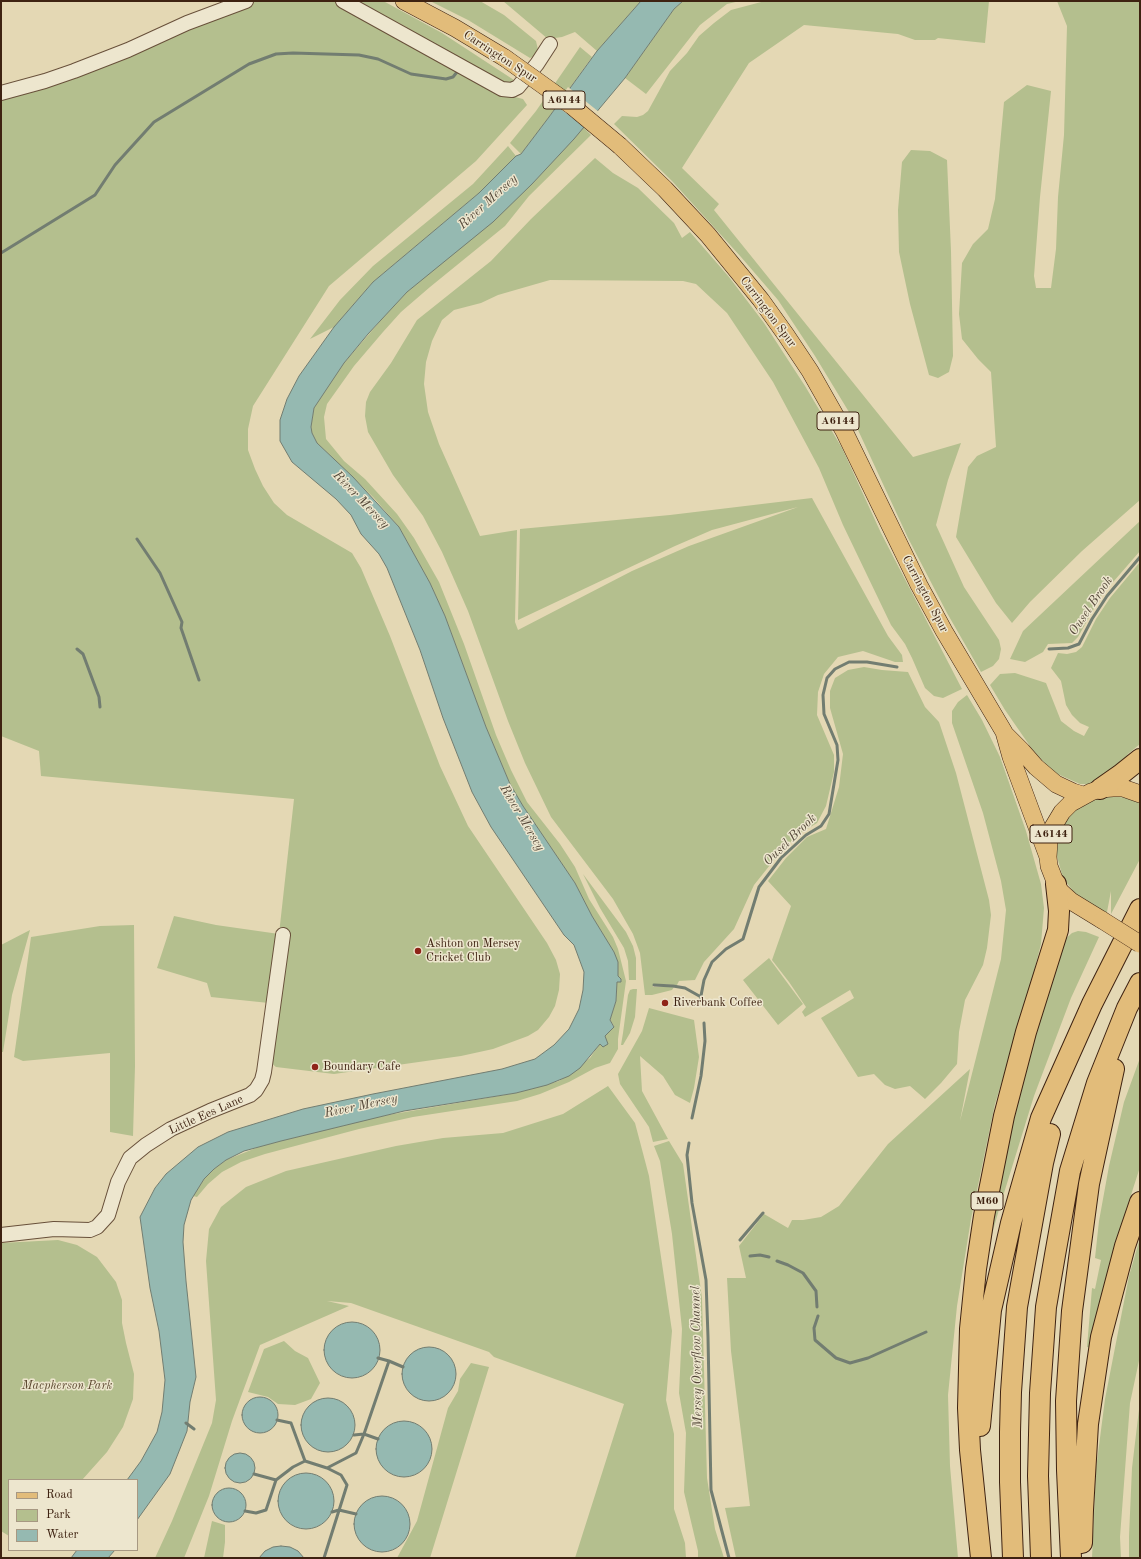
<!DOCTYPE html>
<html>
<head>
<meta charset="utf-8">
<style>
	body { margin:0 }
	#map { position:relative; width:1141px; height:1559px; overflow:hidden; background:#e4d8b4; font-family:"Old Standard TT",serif }
	canvas { display:block }
	.frame { position:absolute; inset:0; border:2px solid #3e2211; pointer-events:none }
	.legend { position:absolute; left:8px; top:1479px; width:130px; height:72px; box-sizing:border-box; background:#ede6ce; border:1px solid #a79882; margin:0; padding:5px 7px; list-style:none; font-size:12px; color:#3e2211 }
	.legend li { display:flex; align-items:center; gap:8px; height:20px }
	.legend b { width:20px; border:1px solid #a79882 }
</style>
</head>
<body>
<div id="map">
<canvas width="1141" height="1559"></canvas>
<div class="frame"></div>
<ul class="legend">
<li><b style="height:5px;background:#e2bc7a"></b>Road</li>
<li><b style="height:11px;background:#b4bf8e"></b>Park</li>
<li><b style="height:11px;background:#95b9b1"></b>Water</li>
</ul>
</div>
<script>
const context = document.querySelector('canvas').getContext('2d');
context.lineJoin = 'round';
function fill(path, color) { context.fillStyle = color; context.fill(path, 'evenodd'); }
const shape = rows => new Path2D(rows.map(r => 'M' + r).join(''));
function strokePath(path, color, width, dash) { context.strokeStyle = color; context.lineWidth = width; context.lineCap = dash ? 'butt' : 'round'; context.setLineDash(dash || []); context.stroke(path); }
function write(font, color, halo, rows, align = 'center') {
  context.font = font + ' "Old Standard TT",serif'; context.lineWidth = 3; context.setLineDash([]); context.textBaseline = 'middle'; context.strokeStyle = halo; context.fillStyle = color; for (const [text, x, y, turn = 0] of rows) {
    context.save(); context.translate(x, y); context.rotate((+turn || 0) * Math.PI / 180); context.textAlign = isNaN(turn) ? turn : align; if (halo) context.strokeText(text, 0, 0); context.fillText(text, 0, 0); context.restore();
  }
}
fill(shape([
	[256,1,336,1,499,93,523,99,527,105,476,161,329,286,253,406,248,429,248,450,255,469,263,486,274,503,287,515,352,553,361,568,390,636,440,766,468,826,547,943,556,960,560,974,559,990,555,1006,549,1017,538,1030,528,1036,493,1049,461,1056,334,1074,276,1067,269,1061,269,1003,211,997,207,983,157,968,174,916,216,925,279,934,294,799,41,776,39,751,1,736,1,95],
	[351,1,383,1,387,3,442,33,517,82,510,86,501,84,399,23],
	[430,1,480,1,504,15,536,41,539,54,530,58,468,20],
	[503,1,641,1,597,51,575,32,562,37,548,39],
	[683,1,740,1,727,4,700,25,646,94,625,78,674,9],
	[765,1,989,1,985,43,938,38,935,40,915,40,898,34,804,25,749,63,682,168,719,204,714,210,913,457,961,443,948,480,936,525,964,587,999,640,1001,649,999,659,993,666,981,672,947,613,908,538,852,417,815,356,778,300,741,257,672,181,614,124,622,116,637,117,643,115,648,111,670,71,687,53,699,36,714,23,731,10],
	[1057,1,1140,1,1140,500,1082,551,1030,602,1012,623,996,603,956,537,968,467,977,456,996,447,991,372,978,359,962,339,959,314,962,263,973,244,988,229,995,199,1004,102,1027,85,1051,91,1040,197,1034,276,1036,288,1051,288,1056,249,1058,197,1064,135,1067,26],
	[580,47,592,57,549,117,521,154,510,143,536,111],
	[583,127,591,135,529,196,505,226,430,287,401,312,383,332,354,366,327,404,324,417,326,439,344,461,365,479,397,514,414,538,439,582,464,644,496,735,511,770,527,802,560,844,575,867,589,899,613,937,618,949,626,981,618,1039,618,1049,610,1063,595,1068,569,1082,540,1094,517,1101,413,1117,359,1129,265,1154,241,1162,222,1172,208,1184,197,1197,193,1196,204,1179,214,1169,226,1160,261,1146,376,1117,516,1093,559,1081,590,1058,605,1036,614,1026,610,1020,616,1001,617,982,621,982,618,976,614,952,592,916,575,883,523,806,510,784,486,727,445,616,430,583,399,527,373,497,317,443,312,433,311,427,314,408,344,363,388,312,407,292,532,184],
	[508,146,516,156,479,193,373,282,334,327,310,339,340,300,373,266,473,184],
	[911,150,930,151,947,160,951,251,953,356,949,372,938,378,929,375,910,304,899,252,898,210,902,162],
	[595,158,613,173,638,188,674,223,682,238,690,232,729,277,764,323,805,386,842,448,881,533,962,689,943,698,934,696,925,688,912,658,905,644,891,625,843,525,819,468,773,382,727,313,696,284,683,281,550,280,498,295,481,303,454,310,442,320,432,341,426,362,424,384,428,412,439,444,480,536,517,530,515,622,518,630,632,571,689,546,798,507,712,530,675,546,518,620,520,529,670,515,812,498,888,636,902,655,903,662,895,662,863,651,838,657,824,674,818,692,817,715,834,755,834,772,826,806,817,823,799,834,782,850,754,885,734,929,704,962,695,980,679,981,677,985,653,984,653,987,674,987,672,990,652,995,645,995,640,953,633,934,613,899,551,817,525,763,508,721,468,611,442,552,423,516,393,475,368,432,365,416,366,402,370,392,391,363,417,320,491,261,531,219],
	[1140,521,1140,551,1101,596,1078,637,1072,643,1048,644,1043,652,1025,662,1010,659,1023,631],
	[1140,562,1140,744,1128,754,1121,766,1093,784,1080,784,1053,772,1032,749,1005,710,990,685,1000,674,1015,673,1046,683,1061,721,1074,731,1084,736,1089,727,1080,723,1072,715,1066,705,1061,681,1051,668,1058,653,1067,654,1076,652,1082,647,1096,619,1110,598],
	[864,667,882,670,908,672,925,707,939,722,956,773,989,900,991,915,987,948,983,965,965,1000,959,1032,957,1064,941,1083,925,1099,910,1086,895,1089,885,1085,874,1074,858,1077,821,1018,854,998,850,990,805,1017,802,1012,806,1007,789,982,772,960,791,906,768,881,786,858,807,837,826,829,839,787,843,754,830,708,830,691,835,678,848,670],
	[967,695,982,720,1000,757,1026,831,1041,884,1044,908,1041,944,1027,999,995,1104,971,1219,957,1306,948,1395,950,1466,958,1558,736,1558,725,1508,750,1506,731,1351,727,1278,746,1278,739,1246,764,1214,788,1228,792,1220,803,1220,821,1217,839,1206,888,1144,970,1069,960,1121,1001,959,1006,910,1001,881,983,813,952,723,952,711,958,702],
	[1108,796,1130,798,1140,803,1140,859,1111,914,1111,891,1107,912,1105,912,1076,895,1063,878,1056,853,1057,842,1063,824,1071,814,1078,808,1096,799],
	[583,874,626,932,633,946,636,958,636,980,629,980,628,961,624,948,600,908],
	[134,925,135,1066,133,1136,110,1132,110,1053,23,1061,14,1057,31,937,100,926],
	[30,930,12,995,3,1052,1,1052,1,945],
	[1078,931,1086,932,1099,937,1071,998,1034,1096,1000,1206,981,1273,1023,1063,1063,941,1072,933],
	[769,958,803,1004,778,1025,743,980],
	[633,989,637,989,635,1017,630,1033,623,1045,621,1045,623,1033,628,995,630,990],
	[649,1008,694,1020,699,1057,694,1088,690,1103,675,1095,663,1076,640,1056,642,1091,668,1139,653,1142,649,1127,620,1084,618,1074,642,1031],
	[1140,1058,1140,1167,1113,1251,1092,1348,1087,1347,1092,1288,1095,1289,1101,1260,1095,1258,1099,1221,1109,1166,1124,1102],
	[608,1086,635,1123,649,1176,672,1331,666,1400,674,1434,674,1509,685,1543,686,1558,575,1558,624,1404,494,1357,489,1352,351,1303,327,1301,349,1306,260,1345,232,1421,209,1496,184,1558,155,1558,172,1521,212,1423,216,1400,206,1261,209,1229,221,1207,246,1187,286,1171,396,1146,443,1138,503,1133,563,1114],
	[669,1141,683,1164,702,1298,707,1478,715,1529,724,1558,698,1558,698,1551,684,1492,686,1433,679,1393,682,1329,672,1234,660,1161,654,1146],
	[1140,1238,1140,1356,1130,1403,1120,1537,1121,1558,1092,1558,1096,1469,1105,1399,1129,1276],
	[58,1240,77,1245,97,1257,116,1282,122,1300,122,1323,126,1343,134,1374,133,1399,123,1427,107,1452,82,1480,9,1480,9,1536,1,1531,1,1243],
	[284,1341,295,1351,308,1358,320,1383,311,1399,295,1405,278,1404,268,1397,248,1392,264,1349],
	[471,1363,489,1367,430,1558,397,1558,417,1521,448,1408,458,1391,460,1379],
	[1140,1401,1140,1558,1129,1558,1129,1536,1132,1468],
	[212,1521,225,1525,225,1542,223,1558,204,1558]
]), '#b4bf8e');
const water = shape([
	[641,1,683,1,674,9,625,78,574,139,532,184,493,222,407,292,368,334,344,363,314,408,311,427,312,433,317,443,353,477,399,527,430,583,445,616,486,727,510,784,523,806,575,883,592,916,614,952,618,962,618,976,621,979,621,982,617,982,616,1001,610,1020,614,1027,605,1036,608,1044,603,1047,600,1044,580,1068,569,1076,547,1085,516,1093,404,1111,281,1141,244,1151,226,1160,214,1169,204,1179,191,1200,184,1225,183,1242,186,1281,196,1377,190,1402,187,1431,170,1474,137,1520,137,1480,127,1480,141,1461,157,1432,162,1412,165,1380,159,1331,150,1288,140,1217,155,1188,166,1174,198,1147,228,1132,303,1109,373,1094,502,1069,535,1059,554,1045,569,1029,579,1009,583,990,584,972,574,945,564,935,491,827,472,792,443,718,420,650,387,568,379,554,361,534,351,515,336,499,292,462,280,441,280,420,287,399,299,376,334,327,373,282,479,193,516,156,521,154,549,117,597,51,641,1],
	'324 1350a28 28 0 1 1 56 0a28 28 0 1 1-56 0Z',
	'402 1374a27 27 0 1 1 54 0a27 27 0 1 1-54 0Z',
	'242 1415a18 18 0 1 1 36 0a18 18 0 1 1-36 0Z',
	'301 1425a27 27 0 1 1 54 0a27 27 0 1 1-54 0Z',
	'376 1449a28 28 0 1 1 56 0a28 28 0 1 1-56 0Z',
	'225 1468a15 15 0 1 1 30 0a15 15 0 1 1-30 0Z',
	'278 1501a28 28 0 1 1 56 0a28 28 0 1 1-56 0Z',
	'212 1505a17 17 0 1 1 34 0a17 17 0 1 1-34 0Z',
	'354 1524a28 28 0 1 1 56 0a28 28 0 1 1-56 0Z',
	[281,1546,290,1547,298,1551,304,1558,259,1558,265,1551,273,1547,281,1546],
	[77,1550,115,1550,108,1558,71,1558,77,1550]
]);
fill(water, '#95b9b1');
strokePath(water, '#727d71', 1);
fill(shape([
	[568,87,599,112,585,127,555,105]
]), '#e4d8b4');
strokePath(shape([
	[1,253,95,195,115,165,154,122,249,64,276,54,293,53,359,55,378,59,411,74,446,79,453,77,457,72],
	[137,539,160,573,182,622,181,628,199,680],
	[77,649,83,654,99,697,100,707],
	[1049,649,1068,648,1079,644,1092,619,1107,596,1140,557],
	[654,985,673,986,685,988,701,997],
	[700,1001,704,980,712,962,726,949,743,939,759,887,781,858,806,835,821,826,829,814,838,760,837,745,824,714,823,695,827,678,835,669,849,662,867,662,897,667],
	[692,1118,701,1076,705,1041,704,1023],
	[689,1143,687,1155,692,1203,706,1280,708,1337,711,1490,729,1558],
	[740,1240,763,1213],
	[750,1256,760,1255,769,1257],
	[777,1261,788,1265,803,1273,816,1291,817,1307],
	[818,1316,814,1328,815,1340,836,1358,850,1363,868,1358,926,1332],
	[378,1358,389,1361,403,1367],
	[277,1420,291,1423,305,1461,327,1468,356,1453,364,1434,389,1361],
	[186,1423,194,1429],
	[354,1435,364,1434,378,1439],
	[254,1474,276,1480,293,1467,305,1461],
	[245,1511,256,1513,266,1510,276,1480],
	[332,1512,339,1510,356,1514],
	[324,1558,347,1485,341,1475,327,1468]
]), '#727d71', 3);
const minor = shape([
	[343,1,502,89,512,90,518,87,537,64,550,44],
	[1,93,45,81,74,71,128,50,187,23,246,1],
	[1,1235,54,1229,90,1230,97,1227,108,1215,118,1182,130,1158,146,1145,171,1129,210,1111,250,1095,256,1090,262,1080,264,1072,283,935]
]);
const major = shape([
	[404,1,455,28,505,58],
	[620,146,665,189,708,235,761,300,786,335,810,371,844,431,919,585,944,631,1004,732,1011,757,1048,857],
	[1005,734,1022,751,1036,767,1056,784,1073,792,1083,795],
	[1102,920,1071,901,1060,891,1056,884,1049,866,1048,857,1049,842,1053,827,1062,812,1071,803,1091,792,1100,789,1113,788,1123,788,1140,794]
]);
const highway = shape([
	[1100,789,1120,775,1140,759],
	[980,1426,991,1310,1011,1223,1041,1118,1092,1004,1140,909],
	[1082,1543,1083,1510,1088,1424,1101,1337,1125,1246,1140,1202],
	[981,1558,970,1450,968,1408,970,1329,976,1269,984,1216,1004,1116,1026,1032,1058,930,1059,911,1056,884],
	[1013,1558,1010,1482,1010,1432,1011,1392,1017,1307,1043,1163,1050,1134],
	[1041,1558,1038,1476,1040,1393,1046,1307,1055,1255,1070,1171,1097,1083,1127,1008,1140,983],
	[1071,1558,1067,1470,1066,1401,1072,1311,1089,1184,1114,1069]
]);
strokePath(minor, '#68503a', 16);
strokePath(major, '#3e2211', 18);
strokePath(highway, '#3e2211', 22);
strokePath(minor, '#ede6ce', 14);
strokePath(major, '#e2bc7a', 17);
strokePath(highway, '#e2bc7a', 20);
const majorBridge = shape([
	[505,58,572,106,620,146],
	[1102,920,1140,944]
]);
strokePath(majorBridge, '#3e2211', 18, []);
strokePath(majorBridge, '#e2bc7a', 17);
for (const [x, y, r, color] of [
	[418,951,4,"#8f2418"],
	[665,1003,4,"#8f2418"],
	[315,1067,4,"#8f2418"]
]) { const dot = new Path2D(); dot.arc(x, y, r, 0, 2 * Math.PI); context.fillStyle = color; context.fill(dot); strokePath(dot, '#ede6ce', 1.5); }
for (const [x, y, w] of [
	[564,100,42],
	[838,421,42],
	[1051,834,42],
	[987,1201,32]
]) { const box = new Path2D(); box.roundRect(x - w / 2, y - 9, w, 18, 3); context.fillStyle = '#ede6ce'; context.fill(box); strokePath(box, '#3e2211', 1); }
write('bold 11px', '#3e2211', null, [
	["A6144",564,100],
	["A6144",838,421],
	["A6144",1051,834],
	["M60",987,1201]
]);
write('12px', '#3e2211', '#ede6ce', [
	["Carrington Spur",500,57,33],
	["Carrington Spur",768,312,53],
	["Carrington Spur",925,594,62],
	["Little Ees Lane",206,1115,-24]
]);
write('12px', '#3e2211', '#ede6ce', [
	["Ashton on Mersey",426,944],
	["Cricket Club",426,958],
	["Riverbank Coffee",673,1003],
	["Boundary Cafe",323,1067]
], 'left');
write('italic 12px', '#5c4930', '#ede6ce', [
	["Macpherson Park",67,1386]
]);
write('italic 13px', '#544839', '#ede6ce', [
	["River Mersey",488,202,-42],
	["River Mersey",361,500,46],
	["Ousel Brook",1091,606,-56],
	["River Mersey",522,818,59],
	["Ousel Brook",790,840,-44],
	["River Mersey",361,1106,-12],
	["Mersey Overflow Channel",697,1357,-91]
]);
</script>
</body>
</html>
